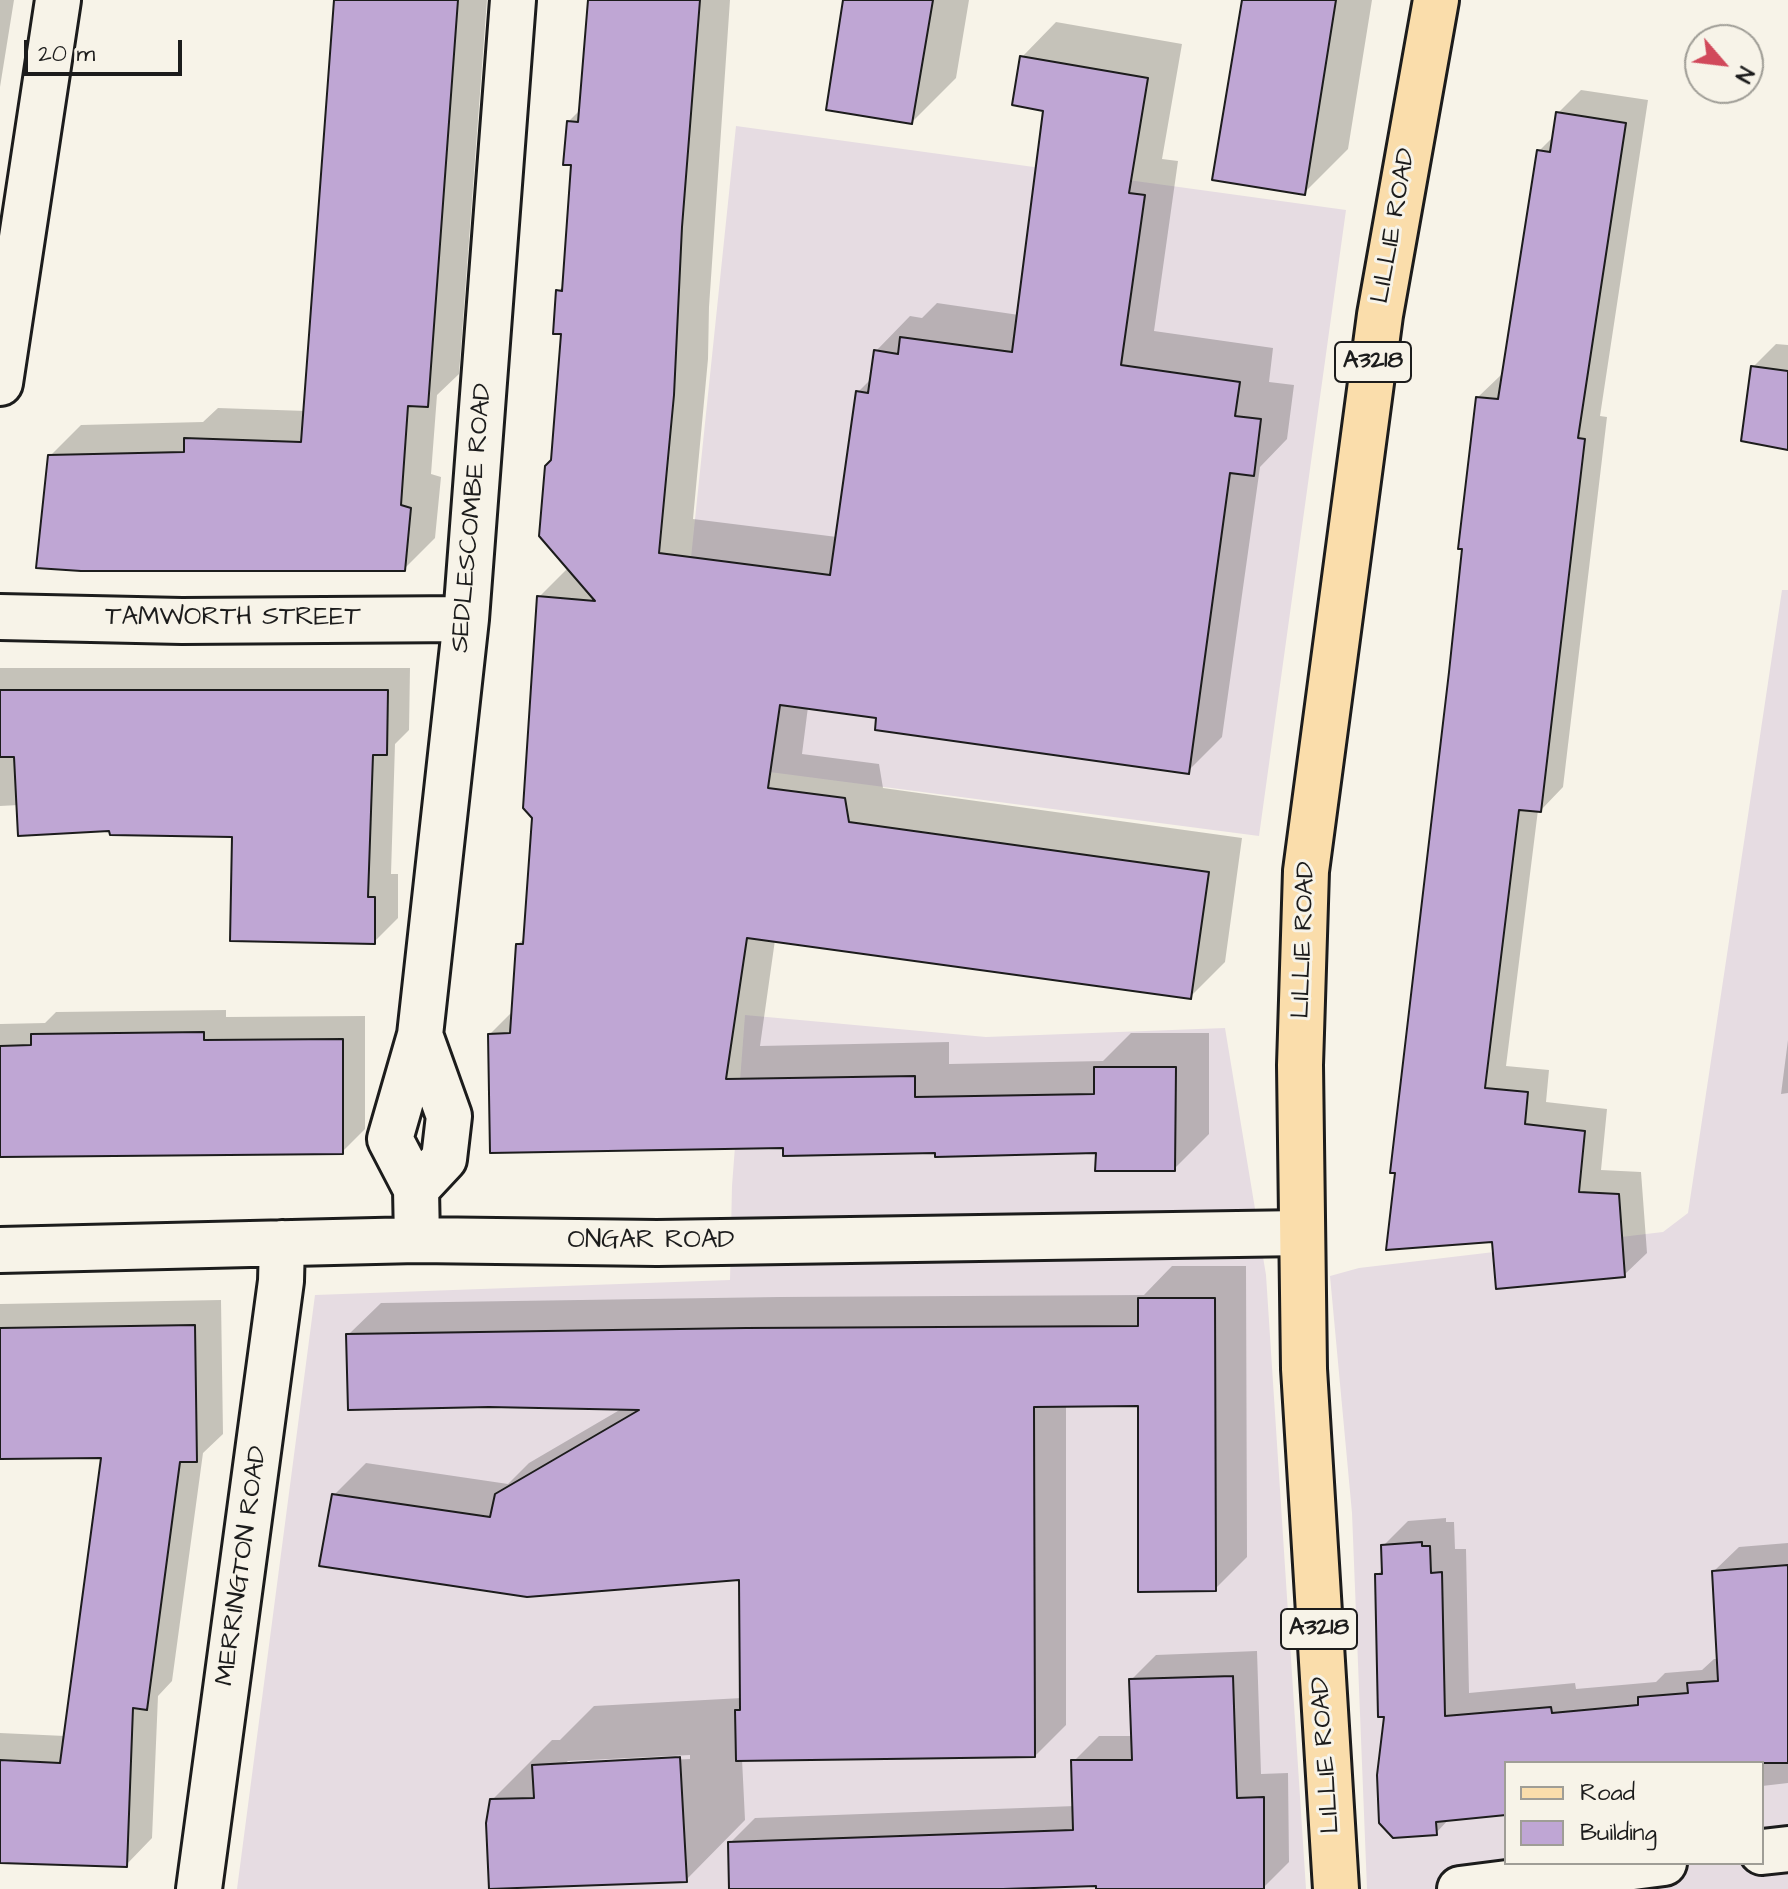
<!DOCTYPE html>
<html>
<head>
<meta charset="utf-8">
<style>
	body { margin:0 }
	#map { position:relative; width:1788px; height:1889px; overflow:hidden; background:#f7f3e8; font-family:"Architects Daughter",sans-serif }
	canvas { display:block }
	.legend { position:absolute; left:1504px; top:1761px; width:260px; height:104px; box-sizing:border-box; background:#f7f3e8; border:2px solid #9f9d96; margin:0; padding:10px 14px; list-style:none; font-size:24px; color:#1c1c1c }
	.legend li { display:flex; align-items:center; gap:16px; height:40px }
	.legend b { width:40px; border:2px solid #9f9d96 }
	.north { position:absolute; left:1684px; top:24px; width:80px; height:80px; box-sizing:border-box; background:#f7f3e8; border:2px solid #9f9d96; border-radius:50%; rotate:118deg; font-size:22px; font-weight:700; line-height:32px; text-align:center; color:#1c1c1c }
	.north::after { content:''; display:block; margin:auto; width:28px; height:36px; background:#d1495b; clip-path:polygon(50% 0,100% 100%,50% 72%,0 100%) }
	.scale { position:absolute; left:24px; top:40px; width:158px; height:36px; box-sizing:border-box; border:4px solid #1c1c1c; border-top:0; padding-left:10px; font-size:24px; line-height:28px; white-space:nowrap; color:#1c1c1c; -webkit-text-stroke:6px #f7f3e8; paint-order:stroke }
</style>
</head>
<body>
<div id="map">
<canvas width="1788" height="1889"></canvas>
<ul class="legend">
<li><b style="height:10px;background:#faddab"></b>Road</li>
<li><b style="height:22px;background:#bfa6d4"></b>Building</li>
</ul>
<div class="north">N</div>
<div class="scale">20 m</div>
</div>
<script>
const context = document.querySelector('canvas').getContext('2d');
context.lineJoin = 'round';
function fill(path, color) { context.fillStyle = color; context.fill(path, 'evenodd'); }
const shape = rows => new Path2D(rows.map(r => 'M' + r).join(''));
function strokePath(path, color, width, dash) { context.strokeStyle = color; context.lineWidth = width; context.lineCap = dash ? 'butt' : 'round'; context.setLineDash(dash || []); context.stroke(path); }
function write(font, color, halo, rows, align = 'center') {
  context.font = font + ' "Architects Daughter",sans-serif'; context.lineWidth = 6; context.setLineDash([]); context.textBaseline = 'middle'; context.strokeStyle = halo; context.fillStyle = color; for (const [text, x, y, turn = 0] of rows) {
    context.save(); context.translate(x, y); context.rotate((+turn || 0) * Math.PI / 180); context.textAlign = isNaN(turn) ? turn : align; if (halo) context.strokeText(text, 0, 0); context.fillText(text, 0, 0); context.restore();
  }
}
fill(shape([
	[736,126,1346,210,1259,836,670,759],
	[1782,590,1788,590,1788,1889,1367,1889,1352,1513,1330,1276,1359,1268,1663,1232,1688,1213],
	[1506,1763,1762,1763,1762,1863,1506,1863],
	[745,1015,986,1037,1225,1028,1266,1275,1306,1889,237,1889,315,1295,730,1280,732,1186]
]), '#e6dce2');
fill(shape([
	[0,0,14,0,0,87],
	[334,0,487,0,459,374,437,395,431,474,441,477,435,538,404,569,50,456,81,425,203,422,218,408,306,411],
	[590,0,730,0,709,307,708,359,693,519,837,537,858,392,872,378,876,351,910,316,922,318,937,303,1019,315,1046,109,1022,57,1056,22,1182,44,1162,159,1178,161,1154,331,1273,348,1269,382,1294,385,1287,439,1260,467,1222,737,1188,771,878,717,808,707,802,754,879,764,883,788,1242,838,1225,962,1190,997,775,940,760,1046,949,1042,949,1064,1103,1061,1131,1033,1209,1033,1209,1134,1174,1169,1098,1151,937,1151,785,1146,490,1034,513,1011,518,944,525,938,534,818,539,597,569,567,553,460,563,332,558,291,564,285,573,163,569,121,581,109],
	[845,0,969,0,956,78,912,122],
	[1243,0,1372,0,1348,149,1304,193],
	[1581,90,1648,100,1600,416,1607,417,1563,787,1541,810,1538,810,1506,1066,1549,1070,1546,1102,1607,1109,1601,1170,1641,1172,1647,1253,1624,1275,1498,1287,1451,672,1478,397,1501,375,1504,375,1539,151,1555,135,1558,113],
	[1776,344,1788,345,1788,448,1753,367],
	[0,668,410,668,409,730,395,744,391,874,398,874,398,918,374,942,234,835,111,828,19,805,0,806],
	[226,1010,226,1017,365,1016,365,1129,342,1152,0,1156,0,1024,45,1023,56,1012],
	[1788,1040,1788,1093,1781,1094],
	[1172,1266,1246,1266,1247,1557,1215,1589,1140,1404,1066,1405,1066,1725,1034,1757,742,1759,745,1820,686,1880,491,1889,488,1823,492,1800,552,1740,560,1740,594,1706,742,1698,741,1578,334,1495,366,1463,508,1484,529,1463,623,1408,348,1335,381,1303,779,1297,1144,1295],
	[690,1755,690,1759,563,1765,568,1761],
	[221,1300,223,1434,203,1453,172,1681,158,1696,152,1838,126,1865,0,1862,0,1733,65,1736,104,1456,0,1457,0,1304],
	[1446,1518,1446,1522,1454,1522,1455,1549,1466,1549,1469,1693,1575,1683,1576,1689,1656,1682,1665,1673,1702,1670,1714,1659,1719,1659,1714,1571,1739,1547,1788,1543,1788,1783,1762,1786,1762,1763,1506,1763,1506,1813,1450,1818,1436,1833,1386,1715,1377,1575,1384,1568,1383,1546,1408,1521],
	[1257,1651,1261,1774,1288,1773,1289,1862,1264,1887,1098,1889,1098,1884,960,1889,731,1889,730,1843,755,1818,1075,1806,1074,1761,1099,1736,1133,1736,1131,1680,1156,1655]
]), '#0003');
const building = shape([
	[334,0,458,0,428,407,408,406,401,505,411,508,405,571,81,571,36,568,48,455,184,452,184,438,301,442,334,0],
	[588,0,700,0,682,227,674,395,659,553,830,575,856,391,868,393,874,350,898,354,900,337,1012,352,1043,111,1012,105,1020,56,1148,78,1129,193,1145,195,1121,365,1240,382,1235,416,1261,419,1254,476,1230,473,1189,774,875,730,876,718,780,705,768,788,845,798,849,822,1209,872,1191,999,747,938,726,1079,915,1076,915,1097,1094,1094,1094,1067,1176,1067,1175,1171,1095,1171,1096,1153,935,1157,935,1153,783,1156,783,1148,490,1153,488,1034,510,1033,516,944,523,944,532,818,523,808,537,596,595,601,539,536,545,466,551,460,561,334,553,334,556,290,562,291,571,165,563,165,567,121,578,122,588,0],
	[843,0,933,0,912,124,826,110,843,0],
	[1242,0,1336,0,1305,195,1212,180,1242,0],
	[1556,112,1626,123,1578,438,1585,439,1541,812,1519,810,1485,1088,1528,1092,1525,1124,1585,1131,1579,1192,1619,1194,1625,1277,1496,1289,1492,1242,1386,1250,1395,1173,1390,1173,1449,672,1462,549,1458,549,1476,397,1498,399,1537,150,1550,152,1556,112],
	[1751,366,1788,371,1788,450,1741,441,1751,366],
	[0,690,388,690,387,755,373,755,368,897,375,897,375,944,230,941,232,837,110,835,109,831,18,836,14,757,0,757,0,690],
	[204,1032,204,1040,343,1039,343,1154,0,1157,0,1046,31,1045,31,1034,204,1032],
	[1138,1298,1215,1298,1216,1591,1138,1592,1138,1406,1034,1407,1035,1757,736,1761,735,1710,740,1710,739,1580,527,1597,319,1566,332,1494,490,1517,495,1494,639,1410,489,1407,348,1410,346,1334,746,1328,1138,1326,1138,1298],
	[195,1325,197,1462,180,1462,147,1710,133,1708,127,1867,0,1863,0,1760,60,1763,101,1458,0,1459,0,1328,195,1325],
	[1422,1542,1422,1546,1430,1546,1431,1573,1442,1572,1445,1716,1551,1707,1552,1713,1638,1705,1638,1697,1688,1693,1687,1683,1718,1681,1712,1571,1788,1565,1788,1763,1506,1763,1506,1815,1436,1822,1437,1835,1393,1838,1379,1823,1377,1775,1384,1717,1378,1717,1375,1574,1382,1574,1381,1545,1422,1542],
	[1233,1676,1237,1798,1264,1797,1264,1889,1096,1889,1096,1886,1003,1889,729,1889,728,1842,1073,1830,1071,1760,1132,1760,1129,1679,1233,1676],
	[680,1757,687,1882,489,1889,486,1823,490,1799,534,1798,532,1765,680,1757]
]);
fill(building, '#bfa6d4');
strokePath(building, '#1c1c1c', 2);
const minor = shape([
	[0,383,58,0],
	[0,617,182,621,466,619],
	[416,1189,444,1159,449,1116,420,1035],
	[417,1240,416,1189,390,1139,420,1035,466,619,513,0],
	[0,1250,417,1240,657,1243,1302,1233],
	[1762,1852,1788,1849],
	[199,1889,281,1281,282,1243],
	[1460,1889,1664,1863]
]);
const primary = shape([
	[1336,1889,1304,1369,1300,1065,1306,871,1380,315,1436,0]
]);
strokePath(minor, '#1c1c1c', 50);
strokePath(primary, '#1c1c1c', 50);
strokePath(minor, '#f7f3e8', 44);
strokePath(primary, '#faddab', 44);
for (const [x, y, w] of [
	[1373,362,76],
	[1319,1629,76]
]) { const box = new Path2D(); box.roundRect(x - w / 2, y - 20, w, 40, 6); context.fillStyle = '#f7f3e8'; context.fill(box); strokePath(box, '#1c1c1c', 2); }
write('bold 24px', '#1c1c1c', null, [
	["A3218",1373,362],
	["A3218",1319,1629]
]);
write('26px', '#1c1c1c', '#f7f3e8', [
	["LILLIE ROAD",1395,226,-80],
	["SEDLESCOMBE ROAD",473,518,-85],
	["TAMWORTH STREET",233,619],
	["LILLIE ROAD",1305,940,-88],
	["ONGAR ROAD",651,1242],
	["MERRINGTON ROAD",243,1566,-82],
	["LILLIE ROAD",1327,1755,-94]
]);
</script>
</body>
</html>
